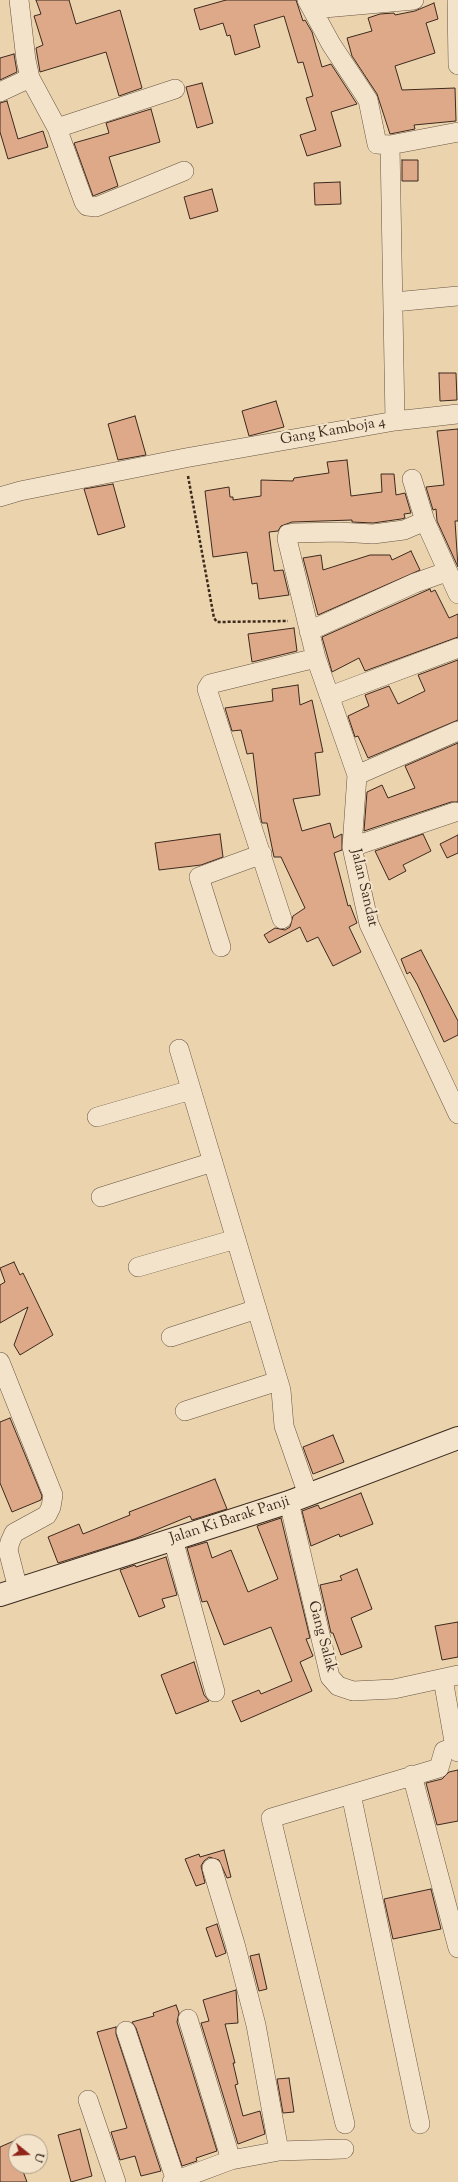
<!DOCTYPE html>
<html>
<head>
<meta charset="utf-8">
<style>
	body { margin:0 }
	#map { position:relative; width:458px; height:2182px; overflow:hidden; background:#ebd4ad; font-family:"Sorts Mill Goudy",serif }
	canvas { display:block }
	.north { position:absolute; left:8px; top:2134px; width:40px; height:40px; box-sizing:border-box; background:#f2e3ca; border:1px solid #a99985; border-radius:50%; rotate:108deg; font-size:11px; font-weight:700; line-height:16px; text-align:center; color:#3c291e }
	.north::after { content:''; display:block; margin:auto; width:14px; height:18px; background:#8f2418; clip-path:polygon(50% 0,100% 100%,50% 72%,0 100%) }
</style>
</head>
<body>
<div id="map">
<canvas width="458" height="2182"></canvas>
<div class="north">U</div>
</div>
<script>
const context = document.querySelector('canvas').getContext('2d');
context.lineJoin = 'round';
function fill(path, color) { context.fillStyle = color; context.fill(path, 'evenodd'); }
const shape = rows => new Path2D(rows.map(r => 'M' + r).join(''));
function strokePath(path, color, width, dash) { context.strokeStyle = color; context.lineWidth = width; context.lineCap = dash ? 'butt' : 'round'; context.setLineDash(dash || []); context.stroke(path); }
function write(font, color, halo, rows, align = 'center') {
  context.font = font + ' "Sorts Mill Goudy",serif'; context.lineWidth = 4; context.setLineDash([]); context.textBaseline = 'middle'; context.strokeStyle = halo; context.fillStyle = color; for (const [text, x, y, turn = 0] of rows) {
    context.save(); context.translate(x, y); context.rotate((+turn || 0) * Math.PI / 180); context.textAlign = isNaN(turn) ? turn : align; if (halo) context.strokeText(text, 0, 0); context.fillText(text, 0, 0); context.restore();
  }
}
const building = shape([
	[36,0,69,0,76,24,120,10,142,88,119,96,106,52,40,72,36,48,43,45,34,16,41,14,36,0],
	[226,0,296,0,303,21,305,20,312,32,322,67,331,64,357,104,331,112,341,146,307,156,300,135,316,130,306,98,313,96,303,62,298,63,284,16,254,25,260,47,235,55,230,35,227,36,223,23,200,30,194,9,226,0],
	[434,3,438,19,426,23,435,53,395,66,402,90,455,88,456,121,414,125,415,129,390,134,377,94,352,56,347,38,372,31,368,18,380,14,394,13,395,15,415,11,434,3],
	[14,54,17,72,0,80,0,58,14,54],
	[202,83,213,123,197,128,186,87,202,83],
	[7,101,18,139,43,131,48,147,8,159,0,132,0,103,7,101],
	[151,109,160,142,109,157,118,186,93,196,74,143,109,133,106,123,151,109],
	[402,160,418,160,418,181,402,181,402,160],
	[340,182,341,204,315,205,314,183,340,182],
	[212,189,218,211,190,219,184,197,212,189],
	[439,373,456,373,457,400,440,401,439,373],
	[276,401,284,427,249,436,242,411,276,401],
	[135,416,146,455,118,460,108,424,135,416],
	[458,429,458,521,455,521,458,567,437,521,436,509,433,510,426,487,444,485,437,431,458,429],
	[347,460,351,496,382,492,381,474,394,474,396,495,405,493,411,513,404,514,405,518,401,519,373,523,352,522,352,520,292,522,281,526,278,531,269,532,274,571,283,570,289,595,259,599,257,583,252,584,247,552,213,557,205,491,229,487,230,497,233,497,233,500,261,496,261,480,293,481,294,478,329,473,327,462,347,460],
	[113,484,125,527,98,535,84,489,113,484],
	[411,551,420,570,318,615,303,558,321,555,323,570,370,555,390,555,392,560,411,551],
	[430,589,431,592,435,590,449,618,458,614,458,637,365,671,359,658,332,672,322,637,430,589],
	[294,628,297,651,252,662,248,634,294,628],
	[458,660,458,720,368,758,358,736,355,737,348,716,369,706,365,695,389,686,398,704,425,691,418,675,458,660],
	[298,685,300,705,312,700,323,752,315,753,320,795,293,799,302,831,330,823,334,838,342,834,342,850,334,853,348,906,350,905,357,923,349,927,361,952,333,966,318,937,307,942,300,927,269,943,264,935,275,928,285,930,290,927,293,916,305,908,281,857,274,857,267,823,262,823,261,819,253,753,247,754,241,730,232,731,225,708,273,701,272,689,298,685],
	[458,743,458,802,451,802,364,831,367,792,382,785,388,798,415,788,405,766,458,743],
	[220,834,223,857,201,865,159,870,155,843,220,834],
	[423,834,431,851,403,865,406,871,389,880,375,851,423,834],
	[458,835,458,853,447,858,440,844,458,835],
	[421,950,458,1021,458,1035,444,1042,417,984,410,972,407,974,401,959,421,950],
	[14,1262,20,1275,23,1273,53,1335,20,1355,14,1345,28,1307,0,1323,0,1285,5,1282,0,1268,14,1262],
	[10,1418,42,1496,41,1500,12,1512,0,1483,0,1422,10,1418],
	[333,1435,344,1462,313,1474,303,1447,333,1435],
	[215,1479,227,1509,192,1520,190,1516,134,1539,58,1563,48,1537,79,1524,83,1534,130,1515,129,1512,215,1479],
	[361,1493,373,1524,340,1537,339,1534,311,1546,302,1511,318,1505,320,1509,361,1493],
	[281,1518,310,1638,306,1639,313,1656,300,1662,312,1691,241,1722,232,1701,259,1690,261,1694,292,1681,271,1627,224,1645,207,1601,202,1602,187,1548,207,1542,212,1558,231,1550,248,1592,278,1579,257,1526,281,1518],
	[166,1557,177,1595,162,1599,165,1607,139,1617,120,1570,135,1565,136,1567,166,1557],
	[357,1569,372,1609,351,1618,362,1647,341,1655,333,1633,331,1633,320,1585,342,1580,340,1576,357,1569],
	[458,1622,458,1657,442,1660,435,1626,458,1622],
	[194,1662,204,1695,209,1701,176,1714,161,1675,194,1662],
	[458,1770,458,1821,437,1825,426,1783,442,1779,449,1772,458,1770],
	[224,1850,231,1877,227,1878,219,1860,209,1857,204,1861,201,1866,205,1883,196,1886,185,1859,199,1854,200,1857,224,1850],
	[431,1889,441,1929,393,1939,384,1899,431,1889],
	[217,1924,226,1953,216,1957,206,1928,217,1924],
	[259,1954,267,1989,259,1991,250,1956,259,1954],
	[236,1990,238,2023,225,2024,235,2063,233,2063,238,2084,235,2085,243,2116,260,2111,265,2134,238,2144,201,2023,209,2021,203,2000,236,1990],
	[176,2005,179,2013,177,2022,217,2151,196,2158,197,2161,182,2166,136,2028,132,2022,154,2016,153,2013,176,2005],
	[116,2027,116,2034,161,2171,141,2176,135,2156,120,2160,111,2132,127,2128,97,2032,116,2027],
	[289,2078,294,2112,283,2113,277,2079,289,2078],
	[80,2129,92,2176,71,2182,58,2135,80,2129],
	[16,2140,16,2166,21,2166,27,2182,0,2182,0,2147,16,2140]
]);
fill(building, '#dea989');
strokePath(building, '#3c291e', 1);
const street = shape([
	[19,0,26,60,30,78,57,128,84,202,87,206,96,207,184,171],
	[307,0,331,44,368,100,377,144,390,145,458,132],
	[457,0,458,65],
	[313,9,414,0],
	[0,92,30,78],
	[57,128,175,89],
	[390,145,395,421],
	[394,302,458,296],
	[412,479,425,521,458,594],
	[0,497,20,491,185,458,395,421,458,414],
	[425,521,404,530,373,534,339,532,294,533,288,534,287,539,316,658,357,775,352,847,369,924,458,1114],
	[309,631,415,583,446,572],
	[330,696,458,648],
	[357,775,458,731],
	[352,847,455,812],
	[282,919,207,689,210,684,316,658],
	[221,947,199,877,262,854],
	[179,1049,281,1390,284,1426,308,1495],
	[97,1117,191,1090],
	[101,1197,213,1162],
	[138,1267,236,1239],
	[171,1337,257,1309],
	[0,1362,53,1495,51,1507,47,1515,14,1533,10,1542,8,1550,18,1589],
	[185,1411,278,1381],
	[289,1502,330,1677,338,1686,353,1691,394,1689,458,1675],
	[173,1539,215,1692],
	[443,1679,455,1747,458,1752],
	[412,1775,458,1948],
	[351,1794,420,2124],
	[212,1868,235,1944,256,2025,279,2151],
	[188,2019,231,2160],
	[126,2031,176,2181],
	[88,2100,116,2182],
	[345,2124,271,1818,439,1768,444,1751,455,1747],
	[172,2182,231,2160,279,2151,344,2149]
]);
const secondary = shape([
	[0,1595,289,1502,458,1438]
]);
strokePath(street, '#685442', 20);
strokePath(secondary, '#3c291e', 24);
strokePath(shape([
	[188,476,214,618,217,622,288,621]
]), '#3c291e', 2.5, [3, 2]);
strokePath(street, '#f2e3ca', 19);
strokePath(secondary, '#f2e3ca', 22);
write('15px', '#3c291e', '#f2e3ca', [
	["Gang Kamboja 4",333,432,-10],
	["Jalan Sandat",363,888,77],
	["Jalan Ki Barak Panji",230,1521,-18],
	["Gang Salak",321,1637,75]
]);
</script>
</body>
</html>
